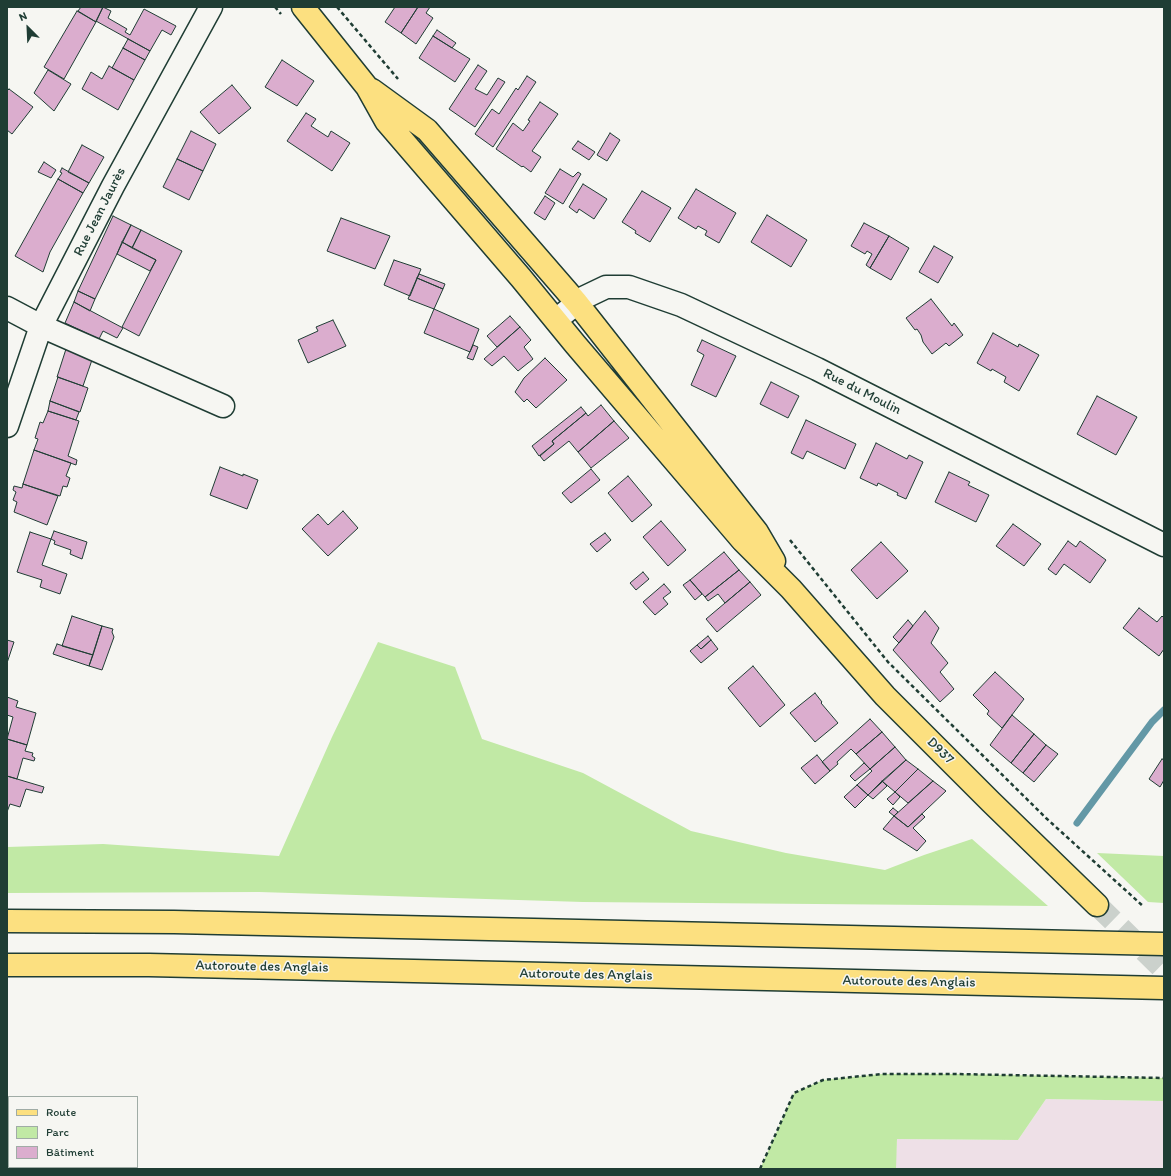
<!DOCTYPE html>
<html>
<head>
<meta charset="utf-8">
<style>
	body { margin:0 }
	#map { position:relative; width:1171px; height:1176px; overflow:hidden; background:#f6f6f2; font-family:Itim,sans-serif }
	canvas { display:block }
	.frame { position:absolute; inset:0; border:8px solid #1f3d34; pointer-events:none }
	.legend { position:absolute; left:8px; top:1096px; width:130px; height:72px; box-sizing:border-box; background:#f6f6f2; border:1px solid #a0aca6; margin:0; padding:5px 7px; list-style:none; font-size:12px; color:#1f3d34 }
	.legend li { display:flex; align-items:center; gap:8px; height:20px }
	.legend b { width:20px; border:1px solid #a0aca6 }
	.north { position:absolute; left:8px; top:8px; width:40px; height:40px; -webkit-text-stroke:3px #f6f6f2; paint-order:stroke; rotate:336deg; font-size:11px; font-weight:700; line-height:16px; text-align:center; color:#1f3d34 }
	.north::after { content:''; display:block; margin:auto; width:14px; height:18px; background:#1f3d34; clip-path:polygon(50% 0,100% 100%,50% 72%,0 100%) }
</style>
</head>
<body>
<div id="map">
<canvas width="1171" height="1176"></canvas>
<div class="frame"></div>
<ul class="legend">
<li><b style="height:5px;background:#fce080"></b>Route</li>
<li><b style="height:11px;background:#c1e9a5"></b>Parc</li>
<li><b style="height:11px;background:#dbadce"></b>Bâtiment</li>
</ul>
<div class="north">N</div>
</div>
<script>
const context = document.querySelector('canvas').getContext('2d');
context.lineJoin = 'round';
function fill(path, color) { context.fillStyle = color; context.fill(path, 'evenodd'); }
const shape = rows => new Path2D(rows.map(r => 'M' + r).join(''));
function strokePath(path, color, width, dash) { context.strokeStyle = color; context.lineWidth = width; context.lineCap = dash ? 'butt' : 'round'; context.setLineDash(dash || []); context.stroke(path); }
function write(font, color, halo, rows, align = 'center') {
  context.font = font + ' Itim,sans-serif'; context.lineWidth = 3; context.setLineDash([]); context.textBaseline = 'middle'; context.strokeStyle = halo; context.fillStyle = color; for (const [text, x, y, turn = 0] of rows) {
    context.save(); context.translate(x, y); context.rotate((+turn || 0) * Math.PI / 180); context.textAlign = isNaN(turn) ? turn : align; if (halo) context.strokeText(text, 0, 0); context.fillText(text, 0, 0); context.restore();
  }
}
fill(shape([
	[1046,1099,1164,1101,1164,1169,895,1169,897,1139,1018,1140]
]), '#eee0e7');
fill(shape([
	[378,642,455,667,482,739,583,773,691,831,786,853,885,870,924,855,972,839,1048,906,583,902,259,892,7,893,7,847,103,844,279,856,332,737],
	[1097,853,1164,856,1164,903,1148,902],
	[882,1074,955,1074,1164,1078,1164,1101,1046,1099,1018,1140,897,1139,896,1169,760,1169,794,1093,823,1080]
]), '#c1e9a5');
strokePath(shape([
	[1077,823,1152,722,1164,710]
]), '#6398a6', 7);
const building = shape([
	[81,7,103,7,96,22,78,11,81,7],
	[103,7,111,11,108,18,127,29,125,32,130,35,144,9,176,26,171,35,162,30,150,51,96,21,103,7],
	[395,7,418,7,401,33,385,22,395,7],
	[418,7,430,7,426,13,433,18,416,44,401,33,418,7],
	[77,11,96,22,64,79,44,67,77,11],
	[437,30,456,43,452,48,433,36,437,30],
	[433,36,470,59,455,82,419,58,433,36],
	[128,39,150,51,145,60,123,48,128,39],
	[123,48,145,60,134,80,112,68,123,48],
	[282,60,314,81,297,106,265,87,282,60],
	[478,65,487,71,475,89,487,95,498,78,505,82,475,127,449,109,478,65],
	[109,66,134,80,118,110,82,89,91,72,102,79,109,66],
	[48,70,71,84,54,111,34,93,48,70],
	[527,76,536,82,493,147,475,134,492,109,499,114,516,88,518,90,527,76],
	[232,85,251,108,219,134,200,112,232,85],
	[9,89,33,107,12,134,7,130,7,91,9,89],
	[540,102,558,114,532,151,541,157,531,172,523,166,522,167,496,149,513,123,523,131,530,121,528,120,540,102],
	[306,113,316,119,311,126,328,137,331,131,350,143,332,171,287,141,306,113],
	[191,131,216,144,203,171,177,159,191,131],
	[610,133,620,140,607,161,597,155,610,133],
	[578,141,595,152,589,160,572,149,578,141],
	[82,145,104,157,89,183,68,172,82,145],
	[177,159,203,171,189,200,163,187,177,159],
	[44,162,56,170,51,178,38,172,44,162],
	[62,168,89,183,83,193,58,179,62,173,60,172,62,168],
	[560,169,573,177,578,172,581,174,563,204,545,193,560,169],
	[58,179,83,193,50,252,43,272,15,256,58,179],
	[583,184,607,199,594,219,579,209,577,213,569,207,583,184],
	[696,189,736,213,719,243,705,235,707,231,698,226,696,229,678,218,696,189],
	[642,191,671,208,650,242,635,233,636,231,622,222,642,191],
	[545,196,555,203,545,220,534,213,545,196],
	[767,215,807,240,791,267,751,242,767,215],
	[113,216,131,225,95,299,78,291,113,216],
	[341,218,390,236,375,269,327,251,341,218],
	[864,223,889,236,870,268,866,265,872,254,867,251,865,254,851,246,864,223],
	[131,225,141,230,132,248,122,242,131,225],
	[141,230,182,251,139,336,122,327,156,260,132,248,141,230],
	[889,236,909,248,891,280,870,268,889,236],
	[122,242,156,260,150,271,117,254,122,242],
	[934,246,953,257,938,283,919,272,934,246],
	[394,260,421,269,410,296,384,285,394,260],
	[419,274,445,284,443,289,417,278,419,274],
	[417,278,443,289,434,309,408,299,417,278],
	[78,291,95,299,90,311,74,302,78,291],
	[931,299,952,326,954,323,963,335,949,346,946,343,932,354,923,342,921,335,917,329,915,330,906,318,931,299],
	[74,302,123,328,117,338,103,331,99,339,65,323,74,302],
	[434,309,479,329,470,352,424,333,434,309],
	[510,316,520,327,497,347,487,336,510,316],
	[333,320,346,346,308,363,298,340,318,331,316,327,333,320],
	[520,327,531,340,524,347,533,359,518,371,504,356,492,366,484,359,520,327],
	[993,333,1018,347,1019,344,1039,355,1019,391,1004,382,1006,377,992,369,991,371,977,363,993,333],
	[702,340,736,356,716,397,691,385,704,355,697,351,702,340],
	[473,345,478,347,473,360,467,358,473,345],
	[66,349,93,357,83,386,57,377,66,349],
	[545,358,567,380,536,408,527,399,524,402,515,392,524,378,545,358],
	[58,377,88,388,80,412,50,401,58,377],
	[771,382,799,396,788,418,760,404,771,382],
	[1097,396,1137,417,1116,455,1077,434,1097,396],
	[50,401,79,412,76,420,48,411,50,401],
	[601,405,614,421,578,452,569,441,544,461,540,456,554,444,552,441,586,413,588,416,601,405],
	[581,407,586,413,552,441,554,444,539,456,532,446,581,407],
	[48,411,79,421,68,456,77,460,76,465,34,450,38,439,35,438,40,422,43,423,48,411],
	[806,420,856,444,845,469,807,451,803,459,791,453,806,420],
	[614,421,629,438,591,468,578,452,614,421],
	[876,443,907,459,909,455,923,462,906,499,897,495,898,493,878,483,877,486,860,478,876,443],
	[34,450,71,463,66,476,70,478,67,487,63,486,60,496,23,484,34,450],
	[220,467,243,476,243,474,258,480,247,509,210,495,220,467],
	[591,469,600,480,571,503,562,493,591,469],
	[949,472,970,482,968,485,989,495,976,522,935,502,949,472],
	[628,476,652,505,632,522,608,493,628,476],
	[23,484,58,496,47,525,14,512,17,502,13,500,16,492,13,490,14,486,22,488,23,484],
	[343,511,358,528,328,556,302,529,318,514,328,525,343,511],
	[661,521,686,550,668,566,643,537,661,521],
	[1013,524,1041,544,1024,566,996,546,1013,524],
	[54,531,87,542,82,559,70,554,71,550,54,544,55,541,51,539,54,531],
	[30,532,51,539,42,565,67,574,60,594,40,587,42,580,17,572,30,532],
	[605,533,611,540,597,552,590,544,605,533],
	[1068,541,1076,547,1080,541,1106,560,1090,583,1064,564,1056,575,1048,569,1068,541],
	[881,542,908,571,877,599,851,570,881,542],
	[724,552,739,570,705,597,690,580,724,552],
	[739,570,750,582,725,603,718,594,708,601,705,597,739,570],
	[643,572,649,579,636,590,630,583,643,572],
	[690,580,702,594,695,600,683,585,690,580],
	[750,582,761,595,717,632,706,619,750,582],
	[664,584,671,592,663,598,668,604,655,615,643,602,664,584],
	[1139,608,1157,622,1162,616,1164,618,1164,649,1159,656,1123,628,1139,608],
	[925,611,939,628,931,643,948,663,940,672,954,689,940,702,893,650,925,611],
	[72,616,102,626,93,655,62,646,72,616],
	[908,620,913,626,899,643,893,637,908,620],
	[102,626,113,629,112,632,114,637,102,670,89,666,102,626],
	[708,636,711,640,701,649,697,645,708,636],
	[7,640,14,642,7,663,7,640],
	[711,640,718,649,701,663,690,651,697,645,701,649,711,640],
	[57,644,93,655,89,666,53,654,57,644],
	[753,666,785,705,760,727,728,688,753,666],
	[995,672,1024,699,1002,728,987,714,989,711,973,695,995,672],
	[815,693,822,702,821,703,838,723,815,742,790,713,815,693],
	[7,697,18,701,16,707,36,713,27,745,7,739,13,717,7,715,7,697],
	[1012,715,1034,734,1011,763,990,745,1012,715],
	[870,719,882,732,856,754,851,749,837,762,838,764,830,771,822,762,870,719],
	[882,732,895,747,870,769,856,754,882,732],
	[1034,734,1046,745,1023,773,1011,763,1034,734],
	[7,739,27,745,25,751,33,753,32,756,35,758,34,761,23,758,17,779,7,776,7,739],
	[1046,745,1058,754,1034,782,1023,773,1046,745],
	[895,747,906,760,868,795,857,785,872,771,870,769,895,747],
	[817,755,830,771,815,784,801,768,817,755],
	[1162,759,1164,760,1164,780,1160,787,1149,779,1162,759],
	[906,760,918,769,895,792,882,781,906,760],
	[864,763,870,769,855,781,850,776,864,763],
	[918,769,933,781,908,803,895,792,918,769],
	[7,776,44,787,42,793,26,789,20,807,10,804,7,812,7,776],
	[882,781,887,786,873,799,868,795,882,781],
	[933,781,946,791,908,827,894,816,933,781],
	[857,785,868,795,855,808,844,797,857,785],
	[895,792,900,797,893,805,887,799,895,792],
	[893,808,898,812,894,816,889,812,893,808],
	[922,814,925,817,913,828,926,841,917,851,883,829,894,816,908,827,922,814]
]);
fill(building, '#dbadce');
strokePath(building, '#1f3d34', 1);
strokePath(shape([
	[1097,905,1164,970]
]), '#cbd1cc', 22, [22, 11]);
const minor = shape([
	[7,308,41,326,223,406],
	[556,320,583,298,606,287,629,287,681,305,817,369,1164,545],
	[7,426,41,326,113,186,211,7]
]);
const major = shape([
	[303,7,367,87,386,121,521,278,575,344,743,541,791,589,885,696,991,802,1097,905],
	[372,90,427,130,577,303,757,532,774,561]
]);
const highway = shape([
	[7,921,174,922,1164,944],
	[7,965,149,965,1164,988]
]);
strokePath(minor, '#1f3d34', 25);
strokePath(major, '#1f3d34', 25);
strokePath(highway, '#1f3d34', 25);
strokePath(shape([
	[275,7,281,14],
	[337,7,398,79],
	[790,540,888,662,1046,818,1144,907],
	[760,1169,794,1093,823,1080,882,1074,955,1074,1164,1078]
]), '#1f3d34', 2.5, [4, 3]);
strokePath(minor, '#f6f6f2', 22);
strokePath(major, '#fce080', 22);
strokePath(highway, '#fce080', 22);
write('14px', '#1f3d34', '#f6f6f2', [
	["Rue Jean Jaurès",100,212,-63],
	["Rue du Moulin",862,392,27],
	["D937",940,751,45],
	["Autoroute des Anglais",262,967,1],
	["Autoroute des Anglais",586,975,1],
	["Autoroute des Anglais",909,982,1]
]);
</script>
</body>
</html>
